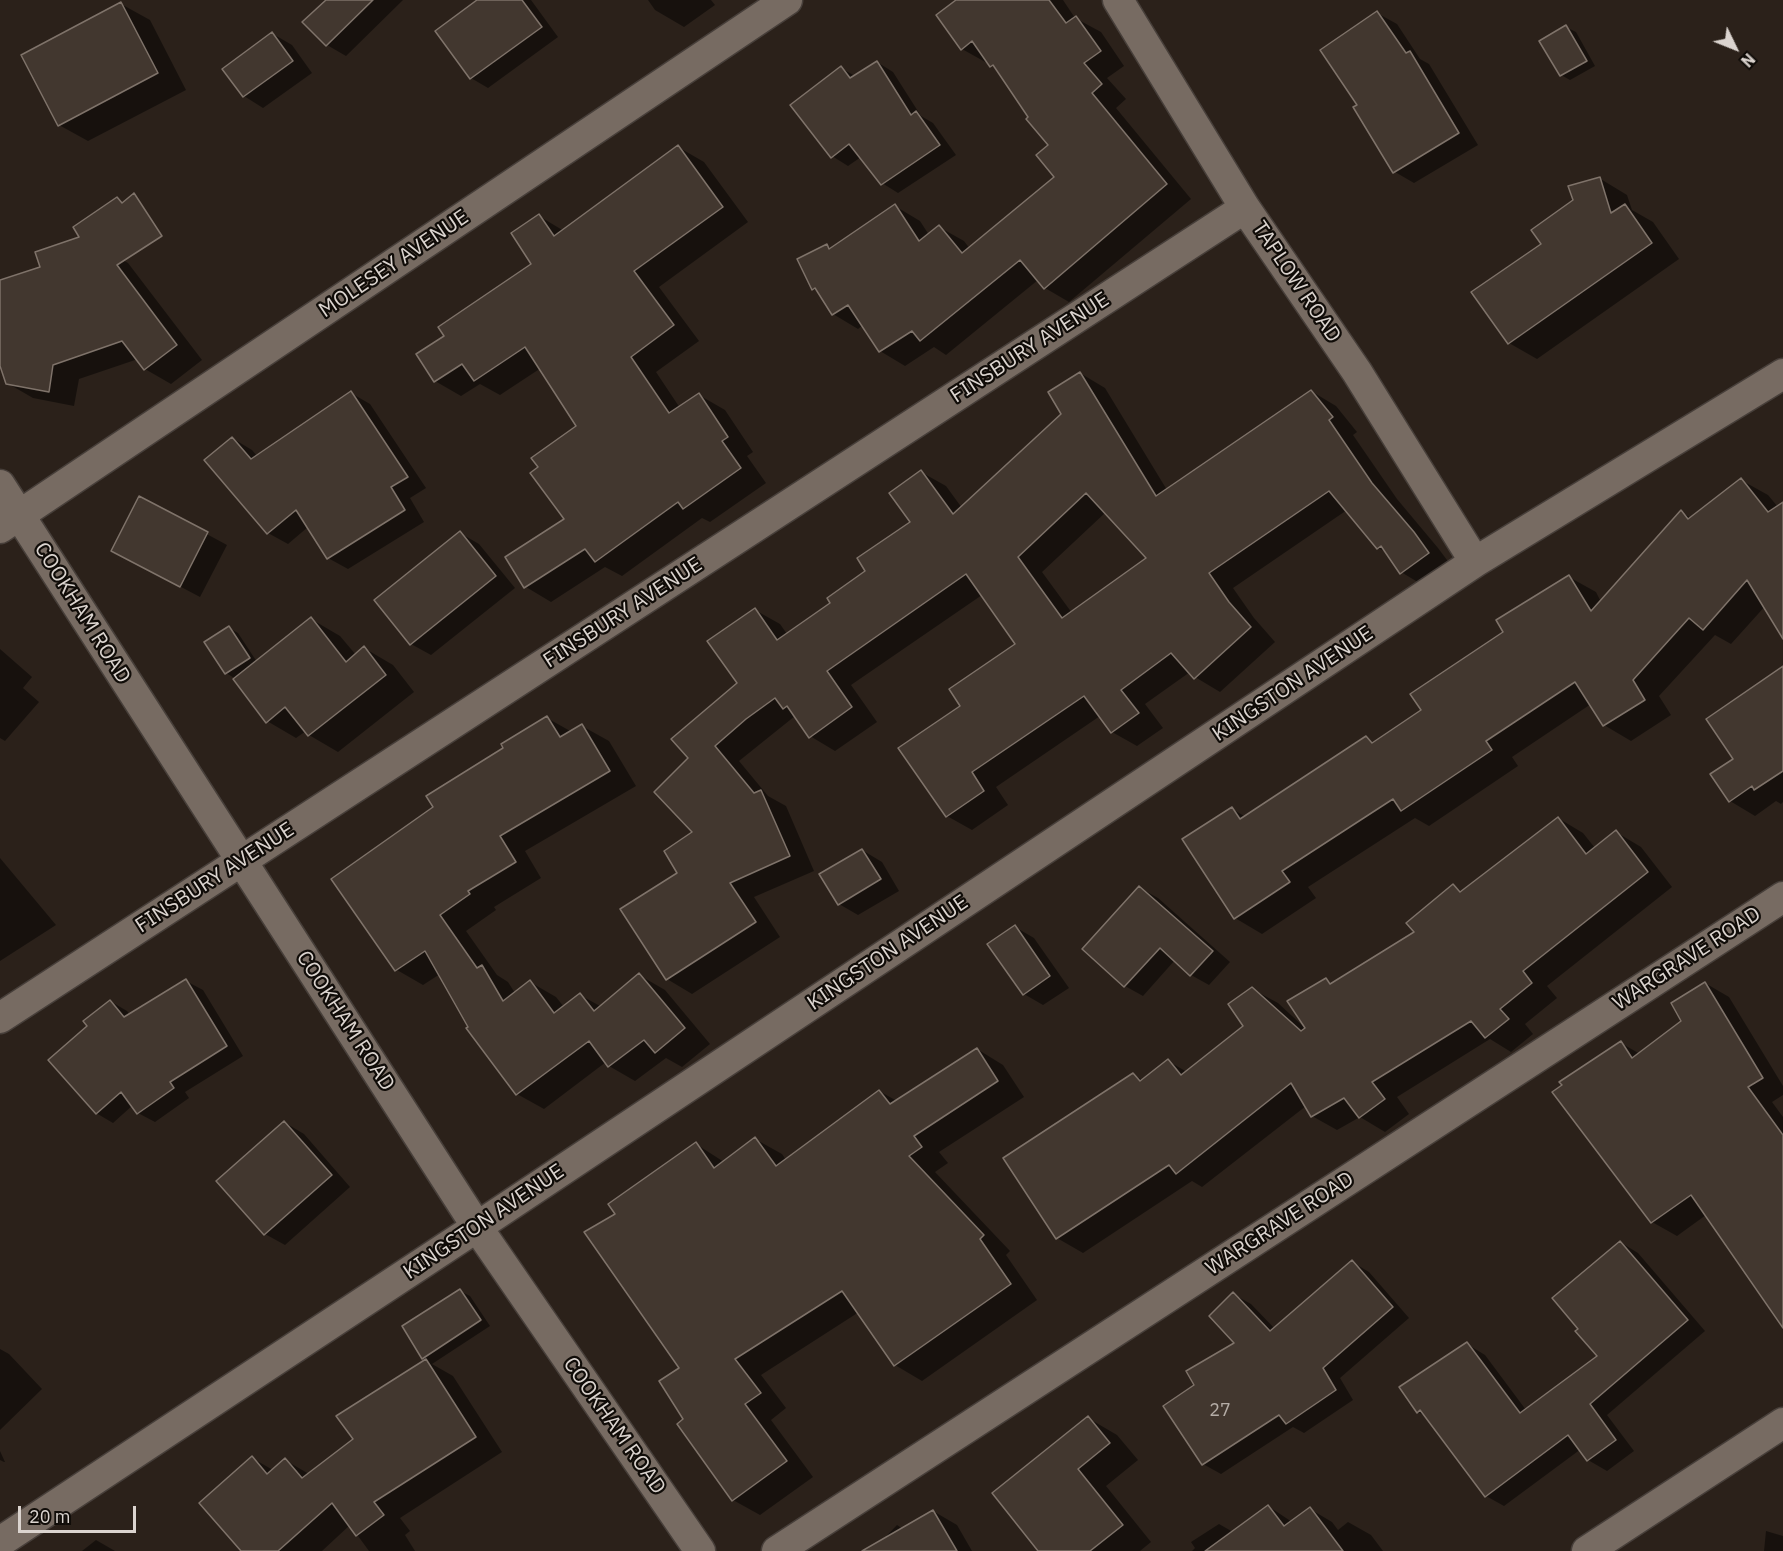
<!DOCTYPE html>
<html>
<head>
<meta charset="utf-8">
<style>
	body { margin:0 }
	#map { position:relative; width:1783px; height:1551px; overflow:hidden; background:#2b211a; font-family:"IBM Plex Sans",sans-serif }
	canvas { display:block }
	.north { position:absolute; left:1705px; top:18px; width:60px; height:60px; -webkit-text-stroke:4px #100c08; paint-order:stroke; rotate:133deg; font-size:16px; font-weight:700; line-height:24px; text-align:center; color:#dbd4cf }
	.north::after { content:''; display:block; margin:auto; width:21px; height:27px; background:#dbd4cf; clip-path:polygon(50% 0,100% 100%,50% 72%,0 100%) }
	.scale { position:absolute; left:18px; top:1506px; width:118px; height:27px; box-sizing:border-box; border:3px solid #dbd4cf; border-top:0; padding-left:8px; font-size:18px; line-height:21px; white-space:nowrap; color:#dbd4cf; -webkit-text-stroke:4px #100c08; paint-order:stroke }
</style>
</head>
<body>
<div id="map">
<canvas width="1783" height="1551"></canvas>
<div class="north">N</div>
<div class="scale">20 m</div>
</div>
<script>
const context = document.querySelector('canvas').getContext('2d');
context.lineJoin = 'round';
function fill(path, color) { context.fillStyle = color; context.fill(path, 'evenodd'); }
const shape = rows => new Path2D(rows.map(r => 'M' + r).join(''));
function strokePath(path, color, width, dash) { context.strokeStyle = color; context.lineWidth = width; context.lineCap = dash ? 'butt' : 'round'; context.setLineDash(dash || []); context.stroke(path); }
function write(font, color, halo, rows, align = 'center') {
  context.font = font + ' "IBM Plex Sans",sans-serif'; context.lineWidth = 4.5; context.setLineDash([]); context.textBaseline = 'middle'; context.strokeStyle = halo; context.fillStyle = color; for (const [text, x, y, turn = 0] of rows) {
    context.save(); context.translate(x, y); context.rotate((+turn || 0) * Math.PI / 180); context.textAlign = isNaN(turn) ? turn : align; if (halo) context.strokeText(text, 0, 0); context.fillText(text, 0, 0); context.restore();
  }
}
fill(shape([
	[328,0,403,0,346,56,327,45],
	[480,0,531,0,558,37,488,88,471,78],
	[648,0,711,0,715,5,684,27,655,10],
	[959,0,1063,0,1075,18,1101,32,1124,66,1107,78,1126,99,1116,108,1191,199,1069,302,1045,288,1038,280,946,355,934,347,905,366,880,351,863,325,858,329,833,314,820,293,813,289,827,246,832,249,895,206,920,221,929,235,939,227,964,241,970,249,1056,177,1050,145,999,70,989,62,987,63,962,49],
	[121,4,150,20,186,90,88,141,59,125],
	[1377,13,1397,24,1420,59,1429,64,1478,145,1414,183,1395,172,1359,105],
	[1566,27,1576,32,1595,66,1570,80,1561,75],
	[273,34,292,45,312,73,263,108,244,96],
	[877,62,893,72,921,116,933,123,956,155,898,193,882,183,861,157,848,166,832,156,841,68,855,76],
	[678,147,704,162,748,222,659,287,699,341,656,372,680,408,699,395,725,410,753,452,747,456,766,483,710,522,702,518,622,576,605,567,551,602,526,587,566,520,578,426,541,368,500,395,480,384,461,396,435,381,418,355,446,336,533,265,539,216,564,231],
	[1599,178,1627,195,1632,210,1653,222,1679,259,1537,359,1509,343,1543,244,1574,201],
	[102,248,128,263,202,360,171,384,145,369,138,359,79,379,74,406,33,398,7,383,0,361,0,282],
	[1080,373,1105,388,1167,490,1311,391,1336,406,1357,432,1353,435,1397,499,1438,548,1453,568,1426,587,1401,572,1388,553,1378,548,1347,510,1233,588,1254,618,1275,642,1220,692,1195,677,1190,672,1145,704,1163,728,1137,746,1112,732,1100,716,996,787,1008,805,972,830,947,816,962,706,1017,644,982,595,851,685,877,722,835,751,810,736,795,716,739,761,768,796,786,806,814,871,754,897,780,937,692,994,667,979,679,873,695,832,690,758,739,684,755,610,780,624,787,634,832,603,867,572,912,522,921,472,946,486,962,508,1063,414],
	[1106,512,1148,559,1072,613,1042,572],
	[351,393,370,404,426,488,410,498,424,522,348,569,328,558,308,527,288,544,268,533,206,460,232,438,252,450,257,456],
	[1741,480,1768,495,1778,507,1783,504,1783,614,1767,604,1731,644,1715,635,1659,696,1671,715,1631,741,1604,725,1591,704,1512,757,1518,766,1429,826,1415,818,1308,887,1316,898,1262,934,1235,918,1184,840,1232,809,1246,817,1366,738,1374,743,1423,710,1506,632,1569,577,1596,592,1601,602,1681,512,1691,518],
	[140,498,227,545,200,597,132,561],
	[460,533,479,544,515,588,431,655,411,644,376,600],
	[311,619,340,636,356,655,364,648,393,665,414,692,338,752,309,735,306,731,296,738,267,721,236,679,226,673,229,628,238,633,257,662],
	[0,649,32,677,23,688,39,702,5,741,0,738],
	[1783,668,1783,802,1781,804,1776,801,1755,816,1730,801,1735,759],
	[547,718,572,732,582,726,609,741,636,786,525,851,541,878,494,907,496,910,466,931,497,975,508,982,515,993,530,982,556,997,564,1007,580,995,600,1006,639,975,665,990,710,1044,682,1067,666,1058,635,1081,609,1066,606,1062,544,1109,517,1094,468,1029,470,1027,440,974,423,985,397,970,333,880,435,808,505,748],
	[1558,818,1583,833,1595,848,1616,832,1641,847,1672,887,1547,986,1557,998,1525,1024,1533,1034,1511,1052,1490,1039,1397,1097,1409,1114,1385,1132,1360,1117,1337,1130,1312,1116,1306,1106,1202,1187,1192,1181,1083,1253,1057,1238,1133,1075,1143,1080,1168,1061,1187,1072,1245,1026,1252,989,1278,1003,1305,1028,1326,980,1333,984,1416,932,1454,886,1463,892],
	[862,850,882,862,899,891,858,915,839,904],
	[0,858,56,925,0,961],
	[1140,888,1158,898,1230,962,1209,985,1191,975,1175,960,1143,996,1125,986],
	[1015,927,1034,938,1069,988,1043,1005,1024,994],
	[186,981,203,990,243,1056,185,1092,189,1098,155,1122,138,1113,133,1105,113,1123,96,1113,110,1001,127,1011,130,1015],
	[1705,983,1729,997,1783,1086,1783,1095,1772,1102,1783,1117,1783,1323,1706,1215,1677,1236,1652,1222,1554,1093,1621,1043,1640,1054,1683,1021],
	[977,1049,1003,1065,1024,1097,939,1152,948,1163,935,1172,1010,1251,1006,1255,1037,1300,922,1381,895,1365,859,1312,761,1375,786,1408,771,1420,813,1477,760,1515,733,1500,685,1420,681,1368,617,1214,696,1144,724,1162,755,1139,782,1154,786,1160,879,1091,897,1101],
	[284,1122,304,1134,350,1187,285,1245,265,1234,218,1181],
	[1620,1242,1638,1253,1705,1331,1607,1415,1634,1451,1607,1471,1588,1460,1581,1449,1504,1506,1486,1496,1428,1418,1418,1412,1467,1344,1485,1355,1526,1410,1599,1357,1580,1329],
	[1352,1262,1369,1272,1409,1318,1340,1378,1353,1400,1304,1433,1293,1427,1221,1474,1203,1464,1196,1386,1237,1343,1233,1294,1251,1304,1275,1329],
	[460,1291,470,1296,490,1326,432,1364,453,1376,502,1452,400,1518,410,1531,405,1535,415,1551,369,1551,350,1525,322,1551,243,1551,252,1458,273,1470,285,1460,309,1474,355,1440,426,1360,423,1358],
	[0,1349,9,1354,42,1389,0,1430],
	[1088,1418,1117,1435,1138,1460,1106,1486,1151,1542,1140,1551,1040,1551],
	[0,1451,5,1462,4,1462,0,1460],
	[1268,1506,1292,1522,1310,1509,1332,1522,1338,1530,1348,1522,1371,1535,1383,1551,1192,1551,1195,1548,1191,1542,1219,1524,1233,1532],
	[933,1511,957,1525,972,1551,872,1551,897,1525,903,1529],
	[1766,1531,1783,1536,1783,1551,1764,1551],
	[96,1540,115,1551,82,1551]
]), '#0007');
const building = shape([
	[326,0,373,0,326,46,302,22,326,0],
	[477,0,522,0,542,27,470,79,435,31,477,0],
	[956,0,1049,0,1066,23,1076,16,1101,51,1084,63,1102,84,1092,93,1167,184,1044,289,1020,260,920,341,912,331,879,352,848,305,832,315,815,288,812,290,797,259,827,244,829,249,895,204,919,241,939,225,962,253,1054,177,1036,155,1048,145,1026,119,1028,117,993,65,990,67,972,41,961,50,936,15,956,0],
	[121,2,158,73,58,126,21,55,121,2],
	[1377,11,1406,53,1410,51,1459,133,1393,173,1353,107,1357,105,1320,50,1377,11],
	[1566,25,1587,61,1560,76,1539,41,1566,25],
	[272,32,293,61,243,97,222,69,272,32],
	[877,61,911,115,916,111,940,145,881,185,849,144,831,158,790,105,841,66,850,78,877,61],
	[678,145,723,207,634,271,674,325,631,357,669,413,699,393,728,437,722,441,741,468,683,509,678,502,595,562,585,549,524,588,505,557,564,519,530,473,538,467,531,458,576,426,525,347,474,381,462,364,434,382,416,354,444,336,438,327,531,264,511,233,539,214,554,236,678,145],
	[1600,177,1611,213,1625,204,1652,243,1508,344,1471,292,1541,244,1531,230,1573,200,1568,186,1600,177],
	[134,193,162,236,117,265,177,345,144,370,122,341,53,365,49,392,6,384,0,366,0,280,40,267,35,252,79,237,73,227,117,197,122,203,134,193],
	[1080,372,1156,496,1311,390,1333,417,1329,420,1372,483,1414,532,1429,553,1400,574,1381,546,1377,549,1329,491,1209,573,1229,602,1251,627,1194,679,1171,653,1121,690,1139,713,1111,733,1084,696,972,772,984,791,946,817,898,748,960,706,949,689,1015,644,966,574,827,671,852,707,809,738,787,706,783,709,775,698,746,719,715,746,754,793,761,790,790,856,730,883,756,922,666,980,620,909,677,873,664,851,692,832,654,792,688,758,671,739,737,683,707,641,755,608,777,640,830,603,827,598,865,571,857,558,910,522,889,493,921,470,953,514,1061,414,1048,392,1080,372],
	[1086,493,1146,558,1062,618,1018,557,1086,493],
	[351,391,408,477,391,487,405,510,327,559,296,510,267,534,204,460,232,437,251,459,351,391],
	[1741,478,1768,512,1783,502,1783,639,1747,580,1703,630,1689,618,1633,680,1645,700,1603,726,1575,682,1486,741,1492,750,1401,811,1393,799,1282,871,1290,882,1234,919,1182,839,1232,807,1240,819,1366,736,1372,743,1421,710,1410,694,1503,632,1496,620,1569,575,1591,611,1681,510,1688,519,1741,478],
	[139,496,208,532,180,587,111,551,139,496],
	[460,531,496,576,410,645,374,600,460,531],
	[311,617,346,662,364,646,386,675,308,736,285,707,266,723,233,679,311,617],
	[229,626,250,658,225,674,204,642,229,626],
	[1783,666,1783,771,1754,790,1752,786,1729,802,1710,774,1733,759,1706,719,1783,666],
	[547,716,560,737,582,724,610,771,500,836,516,862,468,891,470,894,440,915,477,968,482,965,503,1001,530,980,554,1013,580,993,594,1011,639,973,685,1028,655,1053,644,1040,608,1067,589,1041,516,1095,466,1028,468,1027,425,951,395,971,331,879,433,807,426,796,503,748,501,744,547,716],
	[1558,817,1586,854,1616,830,1648,872,1523,971,1532,983,1500,1009,1509,1019,1485,1038,1471,1021,1372,1082,1385,1099,1359,1118,1344,1098,1311,1117,1291,1083,1176,1174,1169,1165,1056,1239,1003,1158,1133,1073,1140,1081,1168,1059,1181,1075,1243,1026,1228,1004,1252,987,1301,1031,1305,1028,1287,1001,1326,978,1330,984,1414,932,1406,923,1453,884,1460,892,1558,817],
	[862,849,881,879,838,905,819,874,862,849],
	[1139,886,1213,951,1190,976,1160,948,1124,987,1082,949,1139,886],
	[1015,925,1050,976,1023,995,987,944,1015,925],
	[186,979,227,1046,170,1082,174,1088,137,1114,121,1092,96,1114,48,1060,87,1026,83,1021,110,1000,124,1017,186,979],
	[1705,982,1763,1078,1748,1087,1783,1135,1783,1328,1691,1195,1651,1223,1552,1092,1562,1085,1559,1082,1621,1041,1632,1058,1681,1021,1671,1003,1705,982],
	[977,1048,998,1081,914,1136,922,1147,909,1156,984,1235,980,1239,1011,1284,894,1366,842,1291,735,1359,761,1393,745,1404,787,1461,732,1501,677,1424,683,1419,659,1381,679,1368,584,1232,615,1214,608,1204,696,1142,714,1168,755,1137,776,1166,879,1090,890,1104,977,1048],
	[284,1121,332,1175,264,1235,216,1181,284,1121],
	[1620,1241,1688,1320,1590,1404,1616,1440,1587,1461,1568,1435,1485,1497,1420,1410,1417,1413,1399,1387,1467,1342,1520,1413,1597,1356,1575,1331,1578,1329,1552,1298,1620,1241],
	[1352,1260,1393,1307,1323,1368,1336,1390,1286,1424,1279,1415,1202,1465,1163,1406,1194,1385,1186,1371,1234,1343,1209,1316,1233,1292,1270,1331,1352,1260],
	[460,1289,481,1320,422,1359,402,1326,460,1289],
	[426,1359,476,1437,374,1502,384,1515,356,1536,332,1503,278,1551,241,1551,199,1503,252,1456,267,1474,285,1458,302,1478,353,1439,336,1416,426,1359],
	[1088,1416,1110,1443,1078,1469,1123,1525,1090,1551,1038,1551,992,1493,1088,1416],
	[1268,1505,1284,1526,1310,1507,1343,1551,1205,1551,1268,1505],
	[933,1510,957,1551,862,1551,933,1510]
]);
fill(building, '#42372f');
strokePath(building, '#7f736a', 1.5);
const street = shape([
	[1118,0,1245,208,1357,372,1475,562],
	[0,485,477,1227,700,1551],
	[0,528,787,0],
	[0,1018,1245,208],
	[0,1542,477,1227,1475,562,1783,374],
	[777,1551,1783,897],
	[1587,1551,1783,1423]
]);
strokePath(street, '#473f3a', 33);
strokePath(street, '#776b62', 30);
write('18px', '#b5ada7', null, [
	["27",1220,1411]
]);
write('21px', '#dbd4cf', '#100c08', [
	["MOLESEY AVENUE",394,264,-34],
	["TAPLOW ROAD",1296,282,56],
	["FINSBURY AVENUE",1030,348,-33],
	["COOKHAM ROAD",82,613,58],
	["FINSBURY AVENUE",623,613,-33],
	["KINGSTON AVENUE",1293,684,-34],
	["FINSBURY AVENUE",215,878,-33],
	["KINGSTON AVENUE",888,953,-34],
	["WARGRAVE ROAD",1687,959,-33],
	["COOKHAM ROAD",345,1021,57],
	["KINGSTON AVENUE",484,1222,-34],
	["WARGRAVE ROAD",1280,1224,-33],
	["COOKHAM ROAD",614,1426,55]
]);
</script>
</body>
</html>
